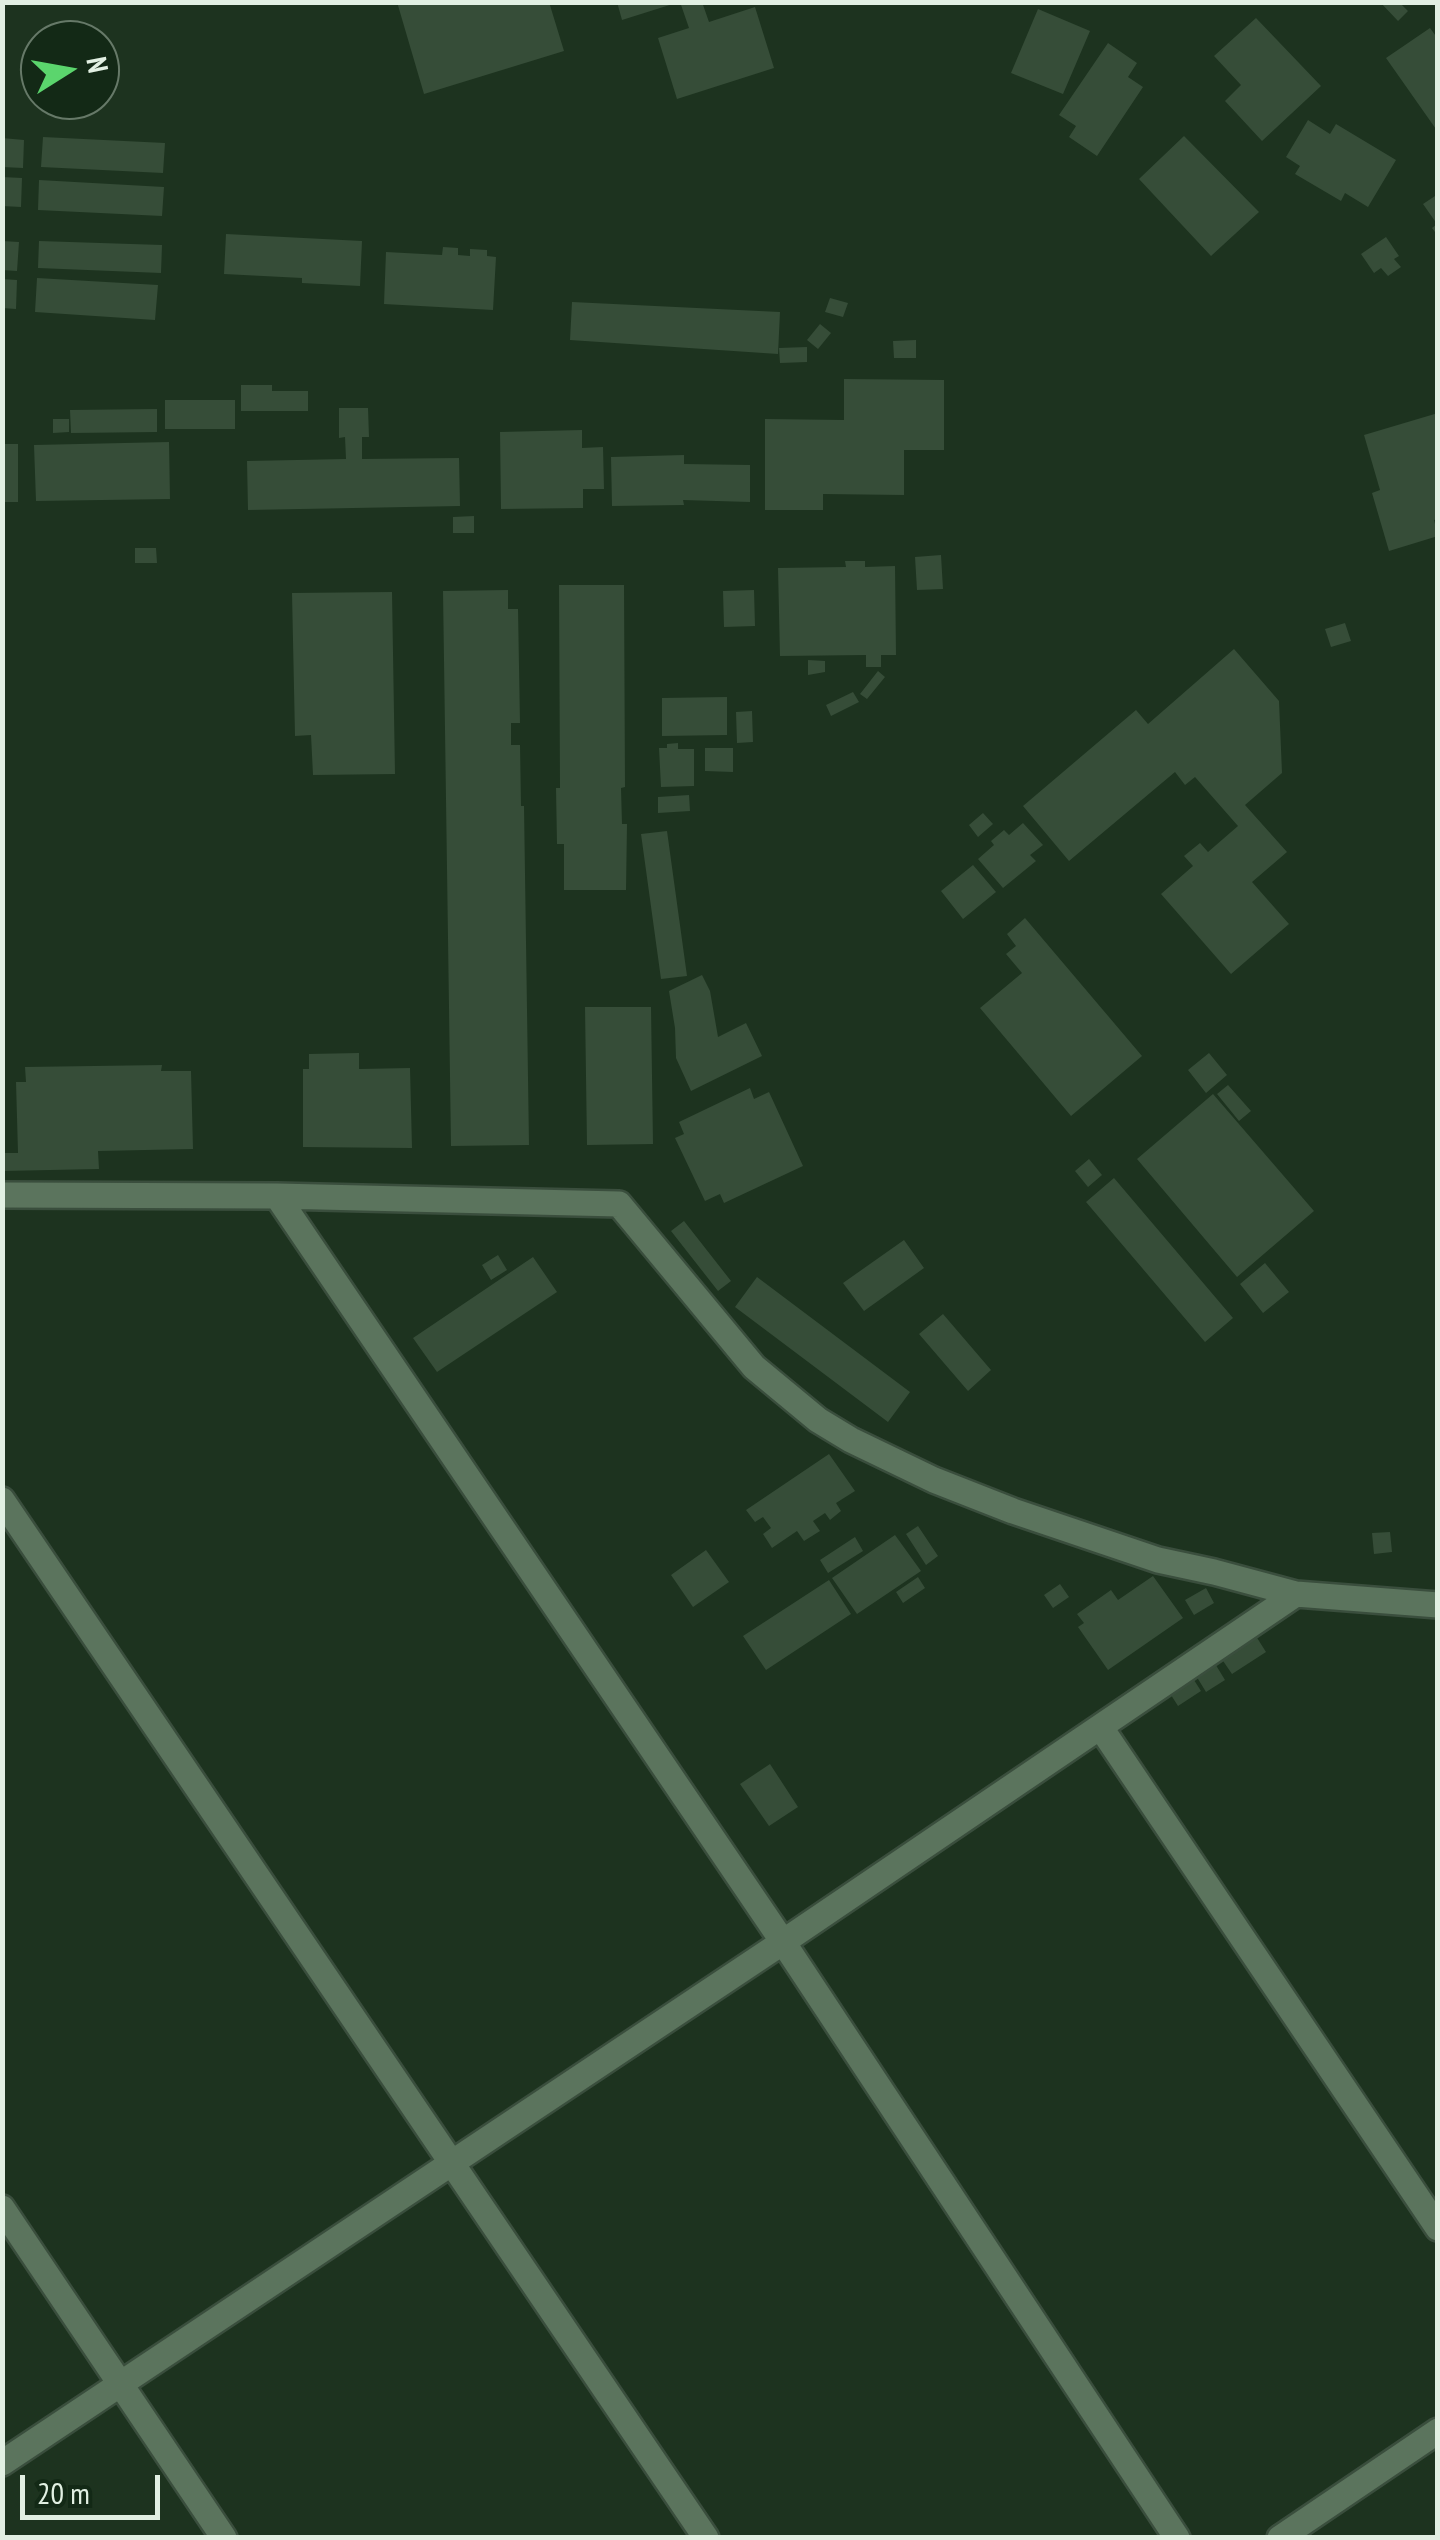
<!DOCTYPE html>
<html>
<head>
<meta charset="utf-8">
<style>
	body { margin:0 }
	#map { position:relative; width:1440px; height:2540px; overflow:hidden; background:#1d331f; font-family:"PT Sans Narrow",sans-serif }
	canvas { display:block }
	.frame { position:absolute; inset:0; border:5px solid #e2f0e3; pointer-events:none }
	.north { position:absolute; left:20px; top:20px; width:100px; height:100px; box-sizing:border-box; background:#132916; border:2px solid #667968; border-radius:50%; rotate:79deg; font-size:28px; font-weight:700; line-height:40px; text-align:center; color:#e2f0e3 }
	.north::after { content:''; display:block; margin:auto; width:35px; height:45px; background:#5bd56d; clip-path:polygon(50% 0,100% 100%,50% 72%,0 100%) }
	.scale { position:absolute; left:20px; top:2475px; width:140px; height:45px; box-sizing:border-box; border:5px solid #e2f0e3; border-top:0; padding-left:12px; font-size:30px; line-height:35px; white-space:nowrap; color:#e2f0e3; -webkit-text-stroke:8px #132916; paint-order:stroke }
</style>
</head>
<body>
<div id="map">
<canvas width="1440" height="2540"></canvas>
<div class="frame"></div>
<div class="north">N</div>
<div class="scale">20 m</div>
</div>
<script>
const context = document.querySelector('canvas').getContext('2d');
context.lineJoin = 'round';
function fill(path, color) { context.fillStyle = color; context.fill(path, 'evenodd'); }
const shape = rows => new Path2D(rows.map(r => 'M' + r).join(''));
function strokePath(path, color, width, dash) { context.strokeStyle = color; context.lineWidth = width; context.lineCap = dash ? 'butt' : 'round'; context.setLineDash(dash || []); context.stroke(path); }
fill(shape([
	[397,2,549,2,564,51,424,94],
	[617,2,676,2,676,3,622,20],
	[680,2,702,2,709,22,755,7,774,68,677,99,658,38,689,28],
	[1380,2,1399,2,1408,11,1398,21],
	[1038,9,1090,31,1063,94,1011,73],
	[1256,18,1321,86,1262,141,1225,101,1241,85,1214,56],
	[1430,28,1438,39,1438,132,1386,58],
	[1108,43,1137,63,1128,77,1143,87,1097,156,1069,137,1076,126,1059,115],
	[1308,120,1330,134,1336,124,1396,160,1368,207,1345,193,1341,201,1295,174,1300,166,1286,157],
	[1184,136,1259,212,1211,256,1139,179],
	[43,137,165,143,163,173,41,167],
	[2,138,24,140,23,168,2,167],
	[2,177,22,178,21,207,2,206],
	[39,180,164,187,162,216,38,210],
	[1438,194,1438,236,1432,228,1437,224,1423,204],
	[226,234,362,241,360,286,302,283,302,278,224,274],
	[1386,237,1399,256,1394,259,1401,267,1388,276,1381,268,1374,273,1361,254],
	[2,241,19,242,17,271,2,270],
	[39,241,162,245,161,273,38,268],
	[443,247,458,248,458,255,470,256,470,249,487,250,487,256,496,257,493,310,384,304,386,252,442,255],
	[37,278,158,285,155,320,35,312],
	[2,279,17,280,16,309,2,308],
	[830,298,848,303,843,317,825,312],
	[572,302,780,312,778,354,570,340],
	[820,324,831,333,818,349,807,340],
	[916,340,916,358,894,358,893,341],
	[807,347,807,362,780,363,779,348],
	[844,379,944,380,944,450,904,450,904,495,823,494,823,510,765,510,765,419,844,420],
	[241,385,272,385,272,391,308,391,308,411,241,411],
	[165,400,235,400,235,429,165,429],
	[339,408,368,408,369,437,362,437,362,459,459,458,460,506,248,510,247,461,346,459,345,437,339,438],
	[157,409,157,432,71,433,70,410],
	[1438,413,1438,519,1434,520,1438,536,1389,551,1372,493,1380,490,1364,435],
	[53,419,69,419,69,432,53,433],
	[582,430,582,448,603,447,604,489,583,489,583,508,501,509,500,432],
	[169,442,170,499,36,501,34,445],
	[2,444,18,444,18,502,2,502],
	[684,455,684,464,750,465,750,502,683,500,684,505,612,506,611,457],
	[474,516,474,533,453,533,453,517],
	[135,548,156,548,157,563,135,563],
	[941,555,943,589,917,590,915,557],
	[845,561,865,561,865,567,895,566,896,655,881,655,881,667,866,667,866,655,780,656,778,568,846,567],
	[559,585,624,585,625,787,621,788,622,824,627,824,626,890,564,890,564,844,557,844,556,788,560,788],
	[508,590,508,609,518,609,520,723,511,723,511,745,520,745,521,806,524,806,529,1145,451,1146,443,591],
	[754,590,755,626,724,627,723,591],
	[392,592,395,774,313,775,311,735,295,736,292,593],
	[1345,623,1351,641,1331,647,1325,629],
	[1234,649,1279,701,1282,773,1245,805,1287,852,1252,882,1289,924,1231,974,1161,894,1193,866,1184,856,1200,843,1208,852,1238,826,1195,777,1185,785,1175,772,1069,861,1023,806,1136,710,1148,724],
	[808,660,825,661,825,672,808,675],
	[878,671,885,677,867,699,860,694],
	[853,692,859,702,831,716,826,705],
	[727,697,727,735,662,736,662,698],
	[752,711,753,742,737,743,736,712],
	[678,743,678,749,694,749,694,786,661,787,659,748,667,748,667,744],
	[705,748,733,748,733,772,705,771],
	[689,795,690,811,658,813,658,797],
	[983,813,993,824,978,837,969,825],
	[1023,823,1043,845,1030,855,1036,861,1003,888,978,859,994,845,991,841,1004,830,1009,835],
	[667,831,687,976,661,979,641,834],
	[973,865,996,892,963,919,941,891],
	[1025,918,1142,1056,1071,1116,980,1008,1022,973,1006,954,1016,946,1007,934],
	[702,975,710,991,718,1037,746,1023,762,1056,691,1091,676,1058,675,1028,669,991],
	[585,1007,651,1007,653,1144,587,1145],
	[359,1053,359,1069,410,1068,412,1148,303,1147,303,1069,309,1069,309,1054],
	[1209,1053,1227,1075,1206,1093,1188,1070],
	[162,1065,161,1071,191,1071,193,1149,98,1151,99,1169,2,1171,2,1153,18,1153,16,1082,26,1082,25,1067],
	[1228,1085,1251,1111,1239,1121,1217,1094],
	[750,1088,754,1099,769,1092,803,1166,724,1203,720,1194,705,1201,675,1138,684,1134,679,1122],
	[1213,1094,1314,1211,1237,1277,1137,1159],
	[1089,1159,1102,1175,1088,1187,1075,1171],
	[1114,1178,1233,1318,1205,1342,1086,1202],
	[684,1221,731,1281,718,1291,671,1231],
	[904,1240,924,1268,864,1311,843,1283],
	[498,1255,507,1270,491,1280,482,1265],
	[533,1257,557,1292,437,1372,413,1338],
	[1265,1263,1289,1292,1263,1313,1240,1284],
	[757,1277,910,1392,888,1422,735,1307],
	[943,1314,991,1370,968,1391,919,1334],
	[829,1454,855,1491,836,1503,841,1511,830,1520,825,1513,813,1521,820,1531,804,1541,797,1531,772,1548,763,1534,771,1528,763,1517,755,1522,746,1510],
	[918,1526,938,1556,926,1565,906,1534],
	[1390,1532,1392,1552,1374,1554,1372,1533],
	[895,1535,921,1571,857,1614,832,1578],
	[855,1537,863,1551,828,1573,820,1560],
	[706,1550,729,1582,693,1607,671,1575],
	[1153,1576,1183,1618,1108,1670,1078,1627,1084,1623,1077,1614,1111,1590,1118,1600],
	[918,1577,925,1588,903,1603,896,1592],
	[829,1580,851,1614,766,1670,743,1636],
	[1060,1584,1069,1597,1053,1608,1044,1595],
	[1206,1588,1214,1603,1194,1615,1185,1600],
	[1254,1633,1266,1652,1232,1674,1219,1655],
	[1214,1662,1225,1680,1206,1692,1195,1674],
	[1194,1680,1201,1691,1178,1706,1171,1695],
	[770,1764,798,1807,769,1826,740,1784]
]), '#364d38');
const street = shape([
	[2,1195,277,1196,619,1204,754,1367,818,1420,851,1440,934,1480,1013,1511,1158,1560,1214,1572,1296,1594,1438,1605],
	[277,1196,783,1942,1177,2538],
	[2,1500,706,2538],
	[1101,1728,1438,2228],
	[2,2208,224,2538],
	[2,2463,783,1942,1296,1594],
	[1280,2538,1438,2431]
]);
strokePath(street, '#3a4e3d', 30);
strokePath(street, '#5b745d', 25);
</script>
</body>
</html>
